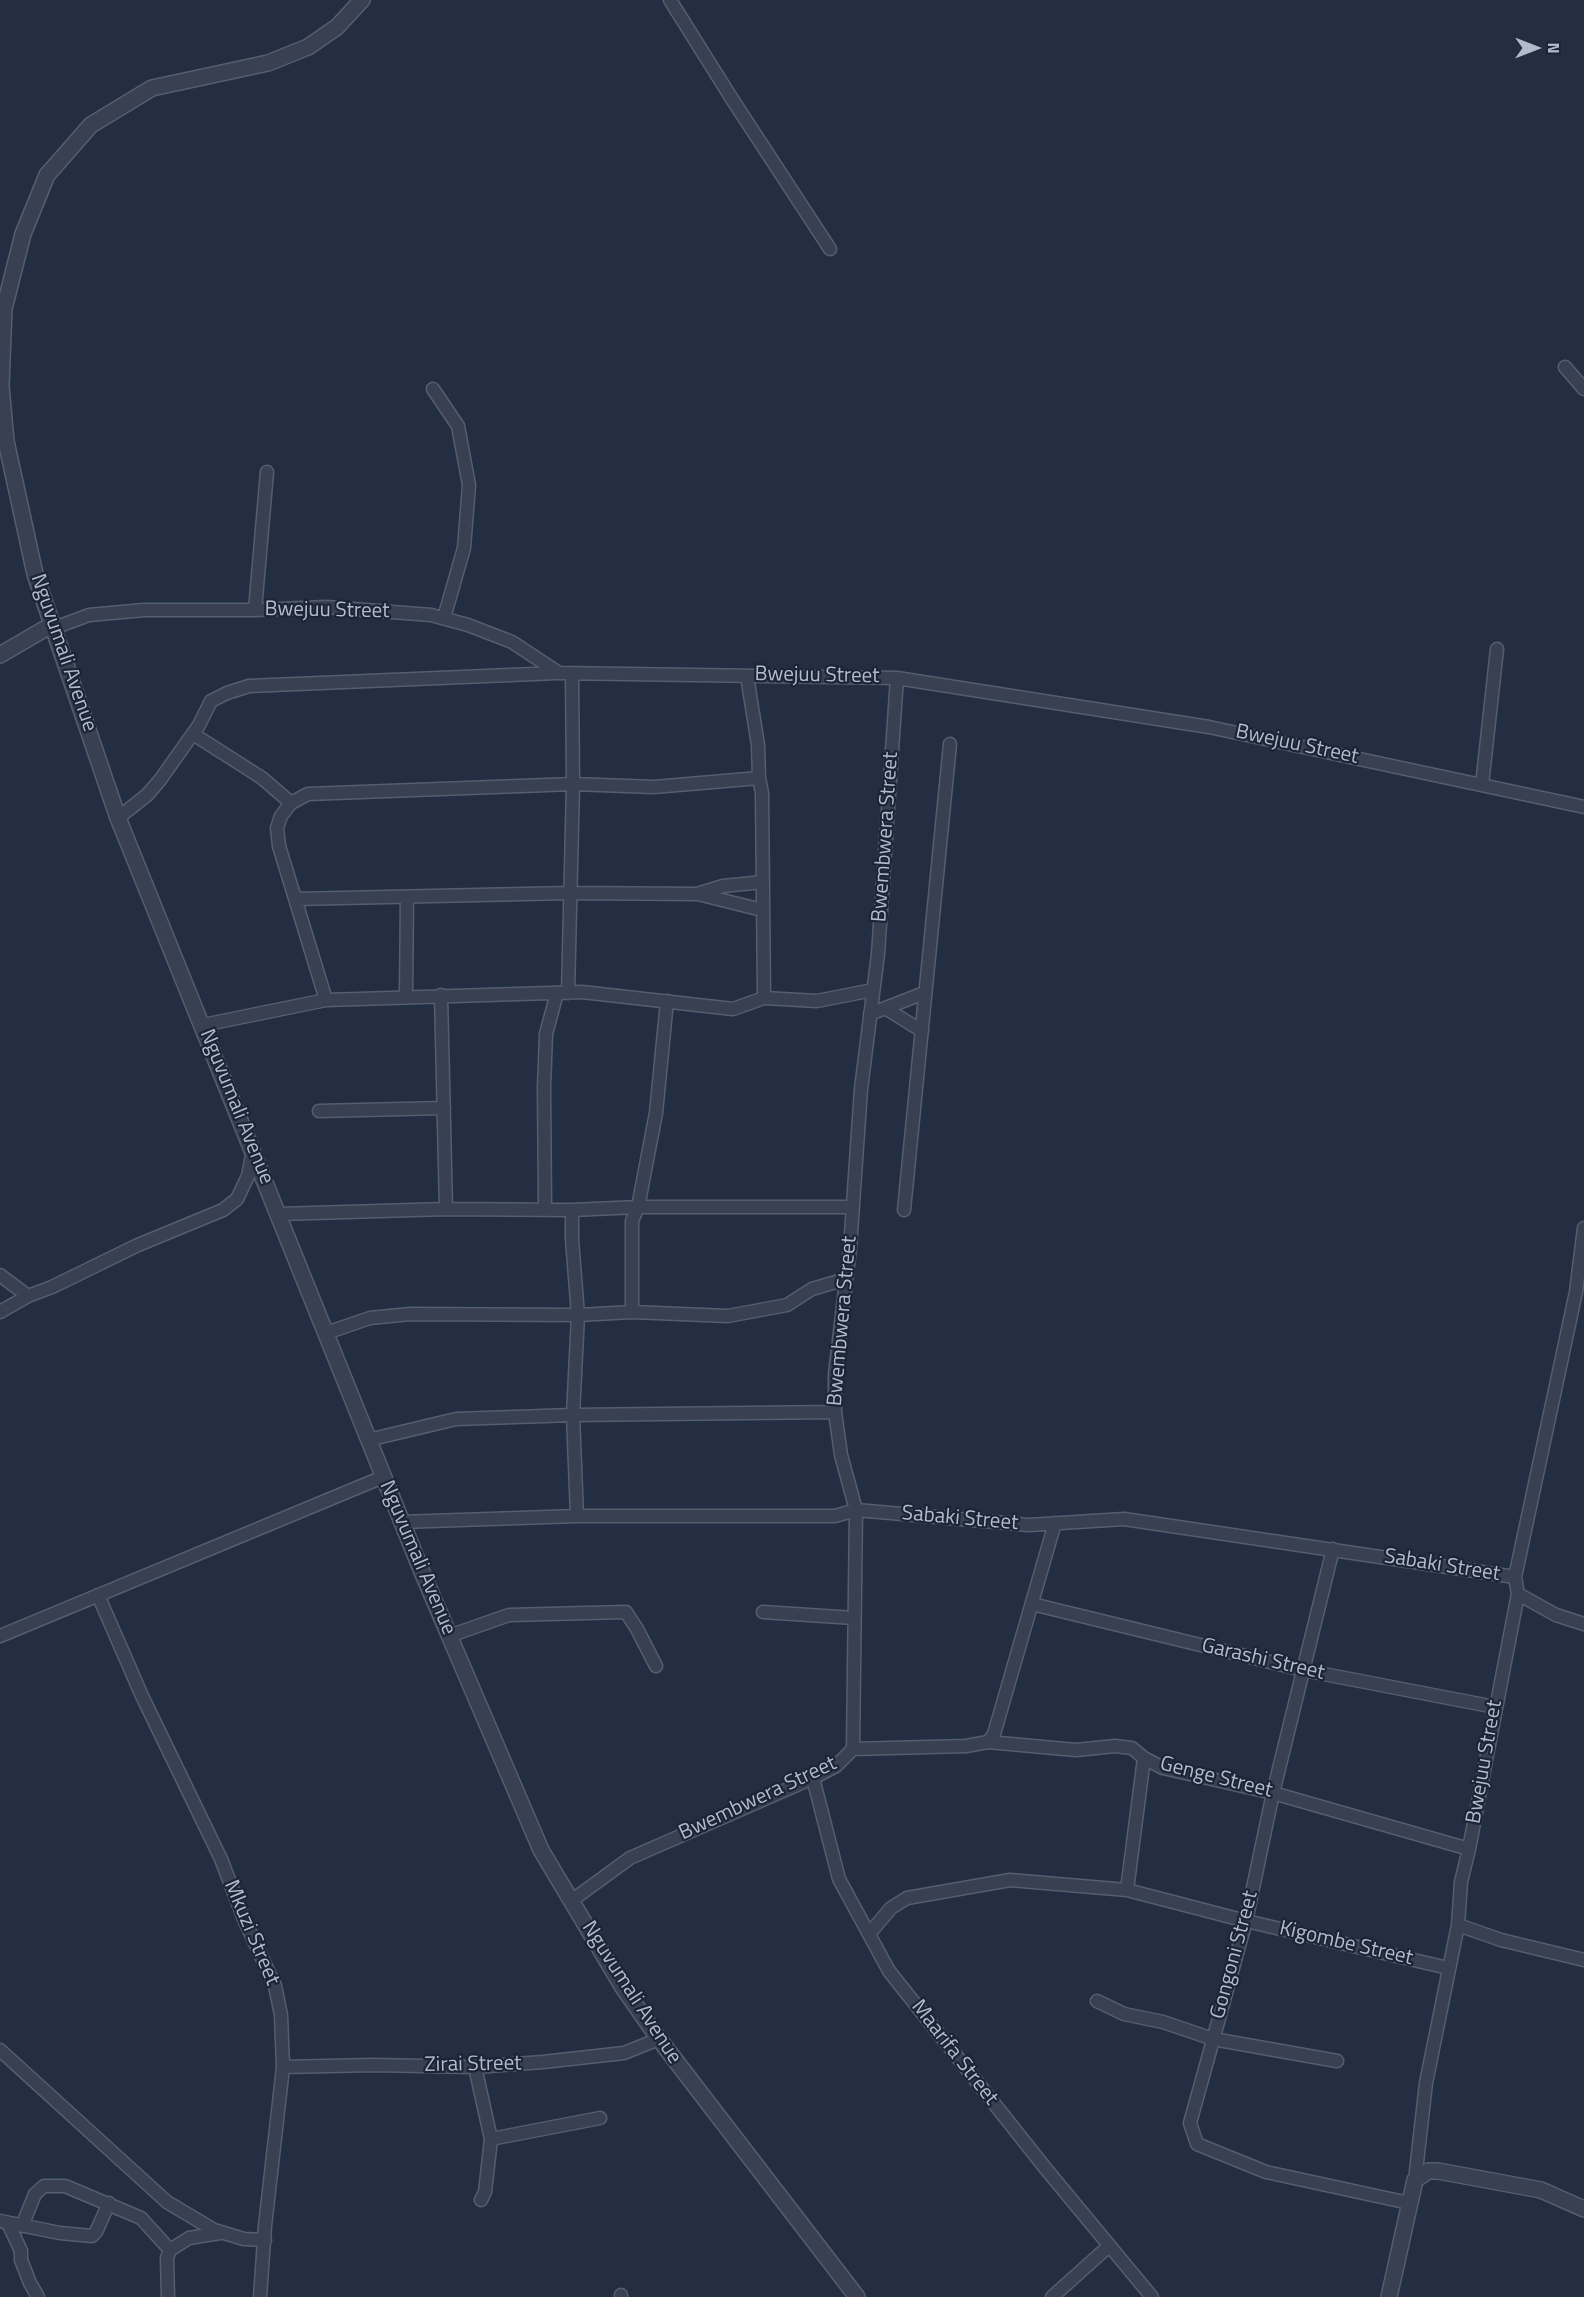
<!DOCTYPE html>
<html>
<head>
<meta charset="utf-8">
<style>
	body { margin:0 }
	#map { position:relative; width:1584px; height:2297px; overflow:hidden; background:#232e42; font-family:"Titillium Web",sans-serif }
	canvas { display:block }
	.north { position:absolute; left:1506px; top:18px; width:60px; height:60px; -webkit-text-stroke:4px #1c2537; paint-order:stroke; rotate:90deg; font-size:16px; font-weight:700; line-height:24px; text-align:center; color:#b4bccc }
	.north::after { content:''; display:block; margin:auto; width:21px; height:27px; background:#b4bccc; clip-path:polygon(50% 0,100% 100%,50% 72%,0 100%) }
</style>
</head>
<body>
<div id="map">
<canvas width="1584" height="2297"></canvas>
<div class="north">N</div>
</div>
<script>
const context = document.querySelector('canvas').getContext('2d');
context.lineJoin = 'round';
const shape = rows => new Path2D(rows.map(r => 'M' + r).join(''));
function strokePath(path, color, width, dash) { context.strokeStyle = color; context.lineWidth = width; context.lineCap = dash ? 'butt' : 'round'; context.setLineDash(dash || []); context.stroke(path); }
function write(font, color, halo, rows, align = 'center') {
  context.font = font + ' "Titillium Web",sans-serif'; context.lineWidth = 4.5; context.setLineDash([]); context.textBaseline = 'middle'; context.strokeStyle = halo; context.fillStyle = color; for (const [text, x, y, turn = 0] of rows) {
    context.save(); context.translate(x, y); context.rotate((+turn || 0) * Math.PI / 180); context.textAlign = isNaN(turn) ? turn : align; if (halo) context.strokeText(text, 0, 0); context.fillText(text, 0, 0); context.restore();
  }
}
const minor = shape([
	[670,0,732,99,830,249],
	[1565,367,1584,389],
	[433,389,458,426,469,485,464,548,444,618],
	[255,610,267,472],
	[54,628,89,615,144,610,255,610,326,607,431,615,468,625,512,642,559,673,897,678,1209,727,1584,807],
	[747,676,758,745,759,778,762,793,764,998],
	[193,734,262,778,291,803],
	[1482,785,1497,649],
	[118,818,147,795,160,780,199,725,211,701,227,693,249,686,557,673],
	[698,894,762,910],
	[295,899,570,893,697,894,723,886,763,882],
	[568,993,573,784,572,673],
	[441,995,446,1209],
	[406,996,407,897],
	[326,1000,279,846,277,828,281,816,291,803,308,794,573,784,654,787,759,778],
	[885,1008,922,1031],
	[870,1014,924,993],
	[203,1025,326,1000,582,992,733,1009,764,998,817,1001,873,990],
	[319,1111,444,1108],
	[545,1209,544,1087,546,1034,557,993],
	[572,1210,572,1239,578,1315,573,1415,577,1516],
	[904,1210,950,744],
	[279,1214,446,1209,572,1210,638,1207,852,1207],
	[0,1275,28,1296],
	[0,1312,28,1296,52,1287,138,1245,223,1210,237,1199,248,1176,253,1150],
	[632,1312,632,1221,638,1207,656,1113,667,1001],
	[326,1333,370,1318,410,1314,578,1315,632,1312,728,1316,787,1305,812,1289,846,1279],
	[368,1440,456,1419,573,1415,835,1412],
	[401,1522,577,1516,835,1516,856,1510,1029,1525,1124,1519,1515,1577],
	[1333,1549,1273,1793,1246,1921,1190,2123,1197,2144,1266,2172,1409,2203],
	[1518,1594,1556,1615,1584,1624],
	[98,1595,142,1696,221,1859,244,1919,275,1986,281,2015,283,2067,265,2226,260,2297],
	[1032,1604,1303,1670,1495,1707],
	[763,1612,854,1618],
	[0,1636,383,1477],
	[449,1636,509,1615,626,1612,637,1629,656,1666],
	[988,1742,994,1734,1055,1523],
	[853,1749,966,1746,988,1742,1076,1750,1115,1746,1132,1748,1144,1758,1163,1768,1273,1793,1469,1849],
	[813,1778,839,1879,889,1971,1046,2169,1152,2297],
	[1127,1890,1144,1758],
	[571,1901,630,1858,813,1778,836,1766,853,1749,856,1510,841,1455,835,1412,835,1374,850,1248,861,1089,878,954,897,678],
	[1458,1925,1501,1940,1584,1960],
	[869,1934,891,1908,907,1898,1010,1880,1127,1890,1246,1921,1448,1968],
	[1097,2001,1124,2014,1163,2022,1213,2039,1337,2061],
	[0,2050,167,2202,214,2230,244,2239,265,2240],
	[283,2067,373,2065,475,2067,543,2062,624,2053,659,2039],
	[475,2067,491,2139,485,2192,481,2200],
	[491,2139,600,2118],
	[1415,2180,1426,2083,1458,1925,1461,1882,1469,1849,1518,1594,1515,1577,1576,1292,1584,1228],
	[0,2221,60,2233,92,2236,96,2232,109,2203],
	[8,2223,21,2251,21,2260,30,2283,38,2297],
	[22,2226,35,2194,44,2186,65,2186,141,2218,170,2250],
	[621,2295,621,2297],
	[168,2297,167,2258,170,2250,189,2238,220,2233],
	[1052,2297,1109,2246]
]);
const tertiary = shape([
	[362,0,337,27,308,47,268,63,152,88,91,125,47,175,23,234,4,309,1,386,6,441,35,574,118,818,422,1572,541,1850,622,1986,659,2039,857,2297],
	[0,655,53,624],
	[1389,2297,1415,2180,1428,2171,1438,2171,1541,2190,1584,2209]
]);
strokePath(minor, '#555e6f', 15);
strokePath(tertiary, '#555e6f', 18);
strokePath(minor, '#384051', 12);
strokePath(tertiary, '#384051', 15);
write('21px', '#b4bccc', '#1c2537', [
	["Bwejuu Street",327,611,1],
	["Nguvumali Avenue",63,653,71],
	["Bwejuu Street",817,676,1],
	["Bwejuu Street",1297,745,12],
	["Bwembwera Street",886,837,-86],
	["Nguvumali Avenue",236,1107,68],
	["Bwembwera Street",843,1321,-85],
	["Sabaki Street",960,1519,5],
	["Nguvumali Avenue",417,1558,67],
	["Sabaki Street",1442,1566,9],
	["Garashi Street",1263,1660,13],
	["Bwejuu Street",1485,1762,-80],
	["Genge Street",1216,1778,14],
	["Bwembwera Street",758,1799,-25],
	["Mkuzi Street",251,1933,67],
	["Kigombe Street",1346,1944,13],
	["Gongoni Street",1235,1955,-75],
	["Nguvumali Avenue",631,1993,57],
	["Maarifa Street",954,2053,52],
	["Zirai Street",473,2065,-1]
]);
</script>
</body>
</html>
